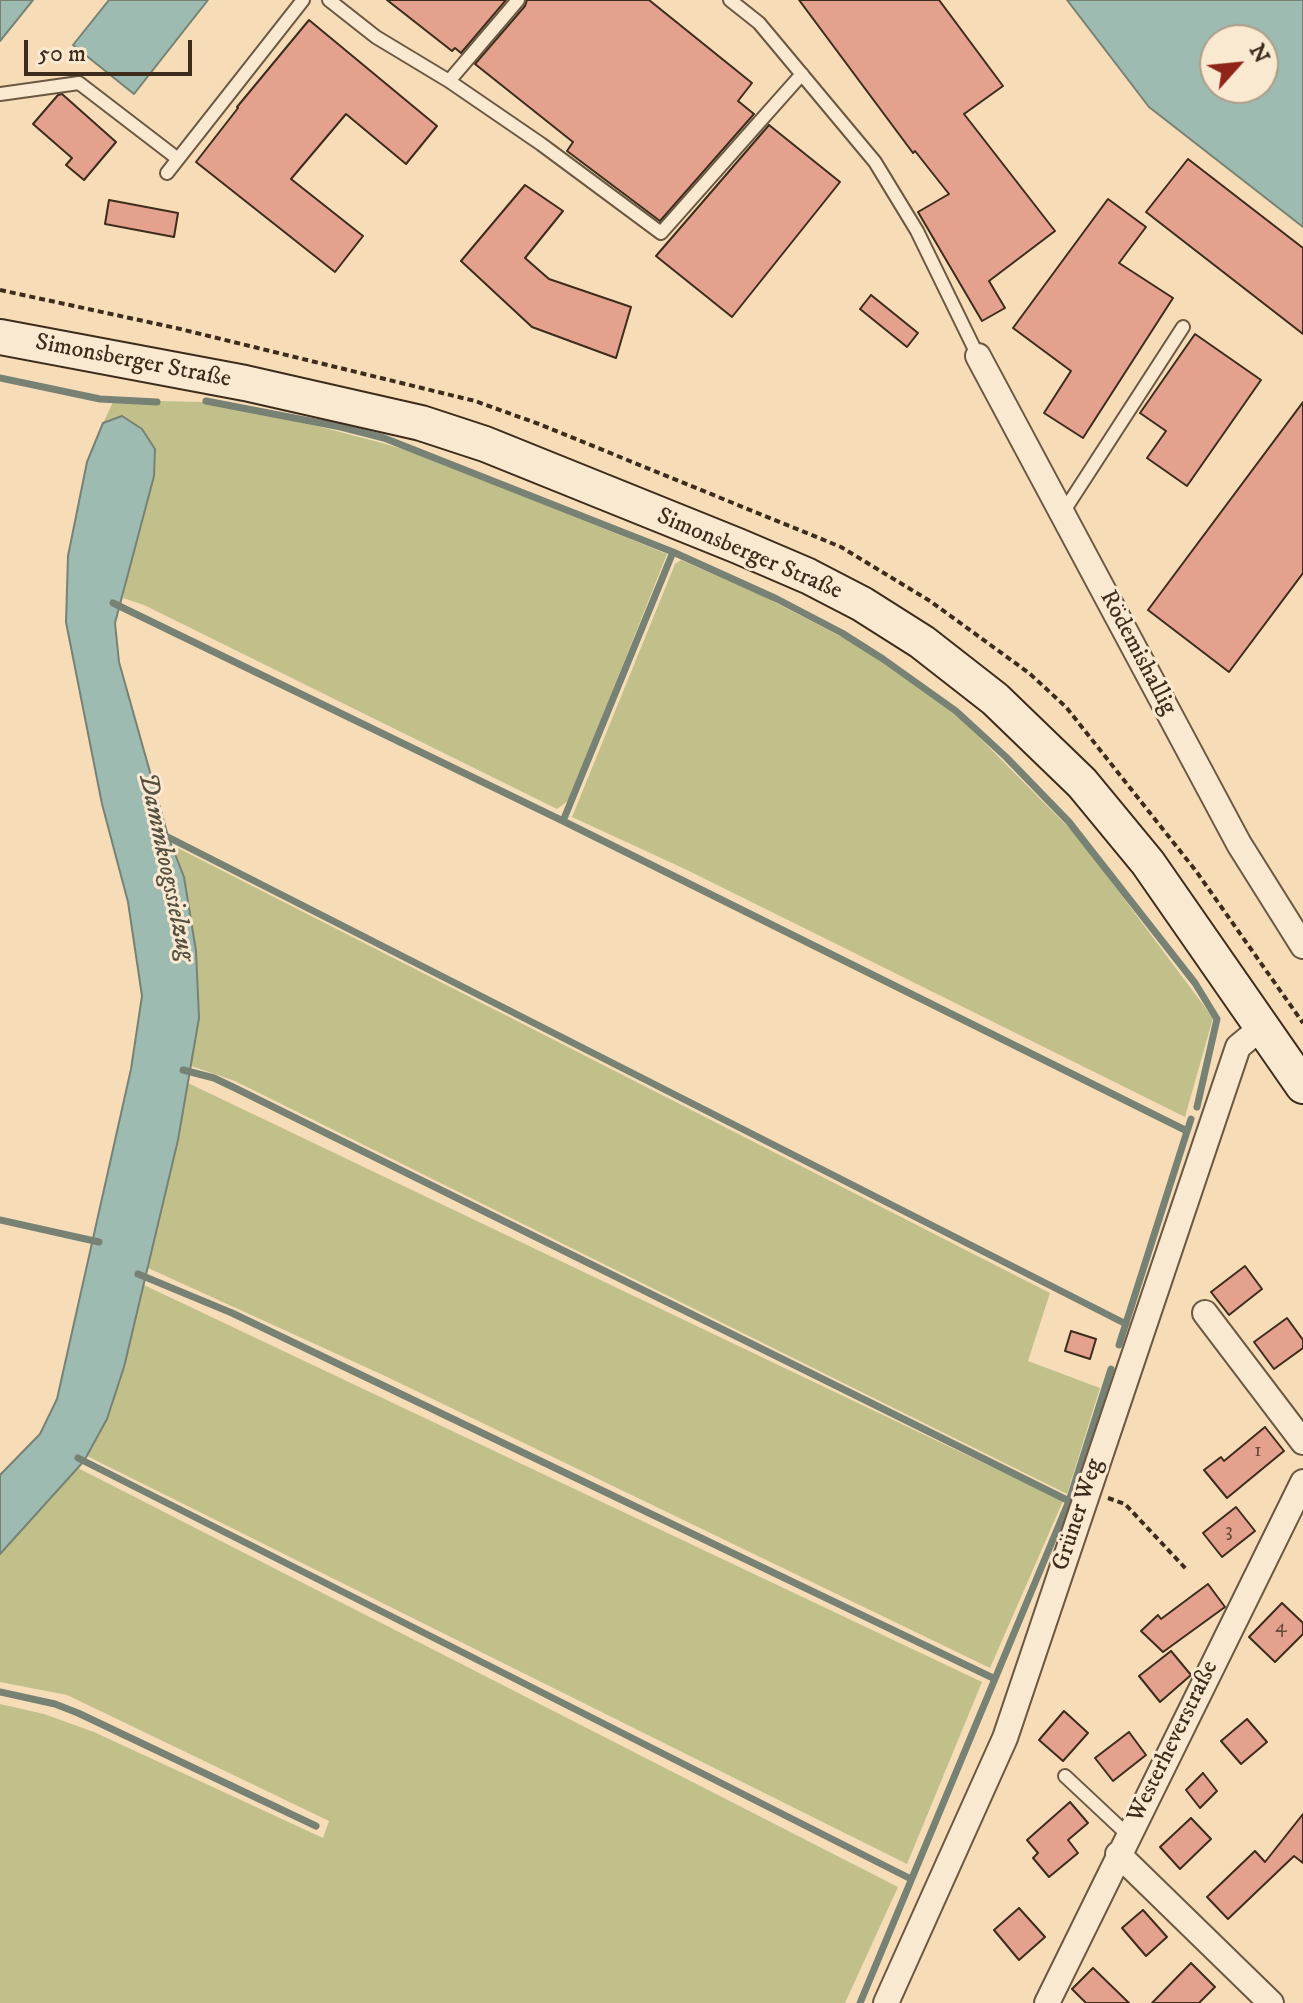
<!DOCTYPE html>
<html>
<head>
<meta charset="utf-8">
<style>
	body { margin:0 }
	#map { position:relative; width:1303px; height:2003px; overflow:hidden; background:#f6ddb8; font-family:"IM FELL DW Pica",serif }
	canvas { display:block }
	.north { position:absolute; left:1199px; top:24px; width:80px; height:80px; box-sizing:border-box; background:#f9e9d1; border:2px solid #ae9d88; border-radius:50%; rotate:63deg; font-size:22px; font-weight:700; line-height:32px; text-align:center; color:#3d2c1b }
	.north::after { content:''; display:block; margin:auto; width:28px; height:36px; background:#8f2418; clip-path:polygon(50% 0,100% 100%,50% 72%,0 100%) }
	.scale { position:absolute; left:24px; top:40px; width:168px; height:36px; box-sizing:border-box; border:4px solid #3d2c1b; border-top:0; padding-left:10px; font-size:24px; line-height:28px; white-space:nowrap; color:#3d2c1b; -webkit-text-stroke:6px #f9e9d1; paint-order:stroke }
</style>
</head>
<body>
<div id="map">
<canvas width="1303" height="2003"></canvas>
<div class="north">N</div>
<div class="scale">50 m</div>
</div>
<script>
const context = document.querySelector('canvas').getContext('2d');
context.lineJoin = 'round';
function fill(path, color) { context.fillStyle = color; context.fill(path, 'evenodd'); }
const shape = rows => new Path2D(rows.map(r => 'M' + r).join(''));
function strokePath(path, color, width, dash) { context.strokeStyle = color; context.lineWidth = width; context.lineCap = dash ? 'butt' : 'round'; context.setLineDash(dash || []); context.stroke(path); }
function write(font, color, halo, rows, align = 'center') {
  context.font = font + ' "IM FELL DW Pica",serif'; context.lineWidth = 6; context.setLineDash([]); context.textBaseline = 'middle'; context.strokeStyle = halo; context.fillStyle = color; for (const [text, x, y, turn = 0] of rows) {
    context.save(); context.translate(x, y); context.rotate((+turn || 0) * Math.PI / 180); context.textAlign = isNaN(turn) ? turn : align; if (halo) context.strokeText(text, 0, 0); context.fillText(text, 0, 0); context.restore();
  }
}
fill(shape([
	[114,400,204,402,321,427,382,443,410,451,667,554,569,800,557,809,144,605,123,598,155,449,142,429,103,423],
	[681,560,761,595,857,645,957,715,1078,837,1213,1018,1185,1117,687,870,572,817,675,564],
	[172,845,1050,1293,1028,1361,1100,1388,1067,1494,235,1081,191,1066,199,1018,184,877],
	[188,1083,1063,1501,990,1668,383,1375,148,1268,178,1140],
	[144,1285,982,1682,907,1864,87,1456,107,1419,124,1367],
	[78,1468,898,1887,845,2003,0,2003,0,1704,44,1714,94,1732,323,1838,329,1821,67,1695,0,1682,0,1554]
]), '#c1c08b');
const water = shape([
	[0,0,33,0,0,41,0,0],
	[109,0,208,0,134,94,73,45,109,0],
	[1067,0,1303,0,1303,227,1149,107,1067,0],
	[1215,40,1263,40,1263,88,1215,88,1215,40],
	[122,416,142,429,155,449,154,476,115,623,119,662,168,836,184,877,196,951,199,1018,178,1140,124,1367,107,1419,84,1461,0,1554,0,1475,40,1434,57,1399,131,1069,142,996,128,902,102,804,66,622,68,556,87,462,103,423,122,416]
]);
fill(water, '#9dbbb1');
strokePath(water, '#778275', 2);
strokePath(shape([
	[0,378,100,399,157,402],
	[206,401,341,427,384,438,673,552,777,599,842,633,883,659,956,711,1006,757,1069,822,1195,983,1217,1019,1197,1107],
	[113,603,563,821,1187,1131],
	[563,821,673,552],
	[162,834,1126,1324],
	[183,1070,214,1078,237,1089,1069,1501],
	[0,1220,99,1242],
	[138,1274,232,1313,993,1678],
	[1119,1345,1191,1119],
	[78,1458,911,1879],
	[0,1692,55,1704,78,1713,316,1826],
	[860,2003,1069,1501,1111,1369]
]), '#778275', 7);
const building = shape([
	[387,0,506,0,461,53,455,48,452,51,387,0],
	[527,0,649,0,752,83,738,101,754,114,660,221,567,151,573,142,475,64,525,6,527,0],
	[799,0,939,0,1003,86,964,114,1055,231,989,281,1005,308,982,321,918,212,949,194,915,151,913,153,799,0],
	[309,20,437,126,406,164,346,114,291,179,363,236,335,272,196,162,238,108,237,107,309,20],
	[62,94,116,142,84,180,66,165,72,158,33,124,58,95,62,94],
	[769,125,840,182,732,317,656,256,769,125],
	[1188,159,1303,248,1303,334,1146,212,1188,159],
	[525,185,563,211,525,258,549,279,631,307,616,358,532,327,461,261,525,185],
	[1108,199,1146,227,1119,263,1173,298,1083,438,1044,413,1071,371,1013,328,1108,199],
	[109,200,178,213,174,237,105,224,109,200],
	[871,295,918,333,907,347,860,309,871,295],
	[1195,334,1261,380,1187,486,1147,458,1166,431,1140,413,1195,334],
	[1303,402,1303,573,1229,672,1148,610,1303,402],
	[1245,1266,1262,1289,1229,1315,1211,1292,1245,1266],
	[1287,1318,1303,1340,1303,1348,1274,1369,1254,1342,1287,1318],
	[1071,1331,1096,1339,1090,1359,1065,1351,1071,1331],
	[1265,1427,1284,1451,1227,1498,1204,1470,1221,1457,1224,1461,1265,1427],
	[1236,1507,1255,1531,1222,1557,1203,1533,1236,1507],
	[1208,1584,1225,1607,1163,1652,1141,1631,1158,1615,1161,1619,1208,1584],
	[1282,1603,1303,1623,1303,1634,1275,1662,1249,1637,1282,1603],
	[1171,1651,1191,1675,1160,1702,1139,1676,1171,1651],
	[1064,1711,1088,1733,1063,1761,1039,1740,1064,1711],
	[1247,1719,1267,1742,1241,1764,1221,1741,1247,1719],
	[1129,1732,1146,1755,1113,1781,1095,1758,1129,1732],
	[1203,1773,1217,1791,1200,1808,1186,1790,1203,1773],
	[1070,1802,1088,1823,1068,1840,1078,1853,1049,1877,1033,1858,1038,1853,1027,1840,1070,1802],
	[1303,1814,1303,1863,1294,1856,1228,1919,1207,1897,1255,1851,1265,1862,1303,1814],
	[1191,1818,1211,1839,1180,1869,1160,1847,1191,1818],
	[1019,1908,1045,1937,1019,1960,994,1930,1019,1908],
	[1143,1910,1167,1937,1146,1956,1122,1928,1143,1910],
	[1191,1963,1215,1987,1199,2003,1152,2003,1191,1963],
	[1093,1968,1129,2003,1086,2003,1072,1989,1093,1968]
]);
fill(building, '#e4a28e');
strokePath(building, '#3d2c1b', 2);
const lane = shape([
	[329,0,376,37,449,81],
	[518,0,449,81,541,144,661,233,802,74],
	[730,0,759,23,875,162,917,231,978,356],
	[0,94,79,83,178,159],
	[167,173,303,0],
	[1062,514,1183,327],
	[1065,1776,1128,1835]
]);
const street = shape([
	[978,356,1239,844,1303,946],
	[1205,1313,1303,1442],
	[1118,1854,1271,2003],
	[886,2003,1005,1738,1238,1047,1262,1027],
	[1047,2003,1303,1482]
]);
const secondary = shape([
	[0,337,245,383,421,423,485,444,738,546,808,576,862,604,922,642,995,699,1082,783,1148,863,1303,1086]
]);
strokePath(lane, '#6b5842', 16);
strokePath(street, '#6b5842', 28);
strokePath(secondary, '#3d2c1b', 38);
strokePath(shape([
	[0,290,176,328,475,401,539,424,841,547,930,601,1029,673,1066,707,1196,871,1303,1023],
	[1108,1498,1125,1504,1187,1570]
]), '#3d2c1b', 4, [6, 4]);
strokePath(lane, '#f9e9d1', 12);
strokePath(street, '#f9e9d1', 24);
strokePath(secondary, '#f9e9d1', 34);
write('20px', '#674a38', null, [
	["1",1258,1452],
	["3",1229,1532],
	["4",1281,1628]
]);
write('24px', '#3d2c1b', '#f9e9d1', [
	["Simonsberger Straße",133,362,11],
	["Simonsberger Straße",749,555,23],
	["Rödemishallig",1137,653,62],
	["Grüner Weg",1079,1515,-72],
	["Westerheverstraße",1174,1742,-64]
]);
write('italic 26px', '#555040', '#f9e9d1', [
	["Dammkoogssielzug",165,867,78]
]);
</script>
</body>
</html>
